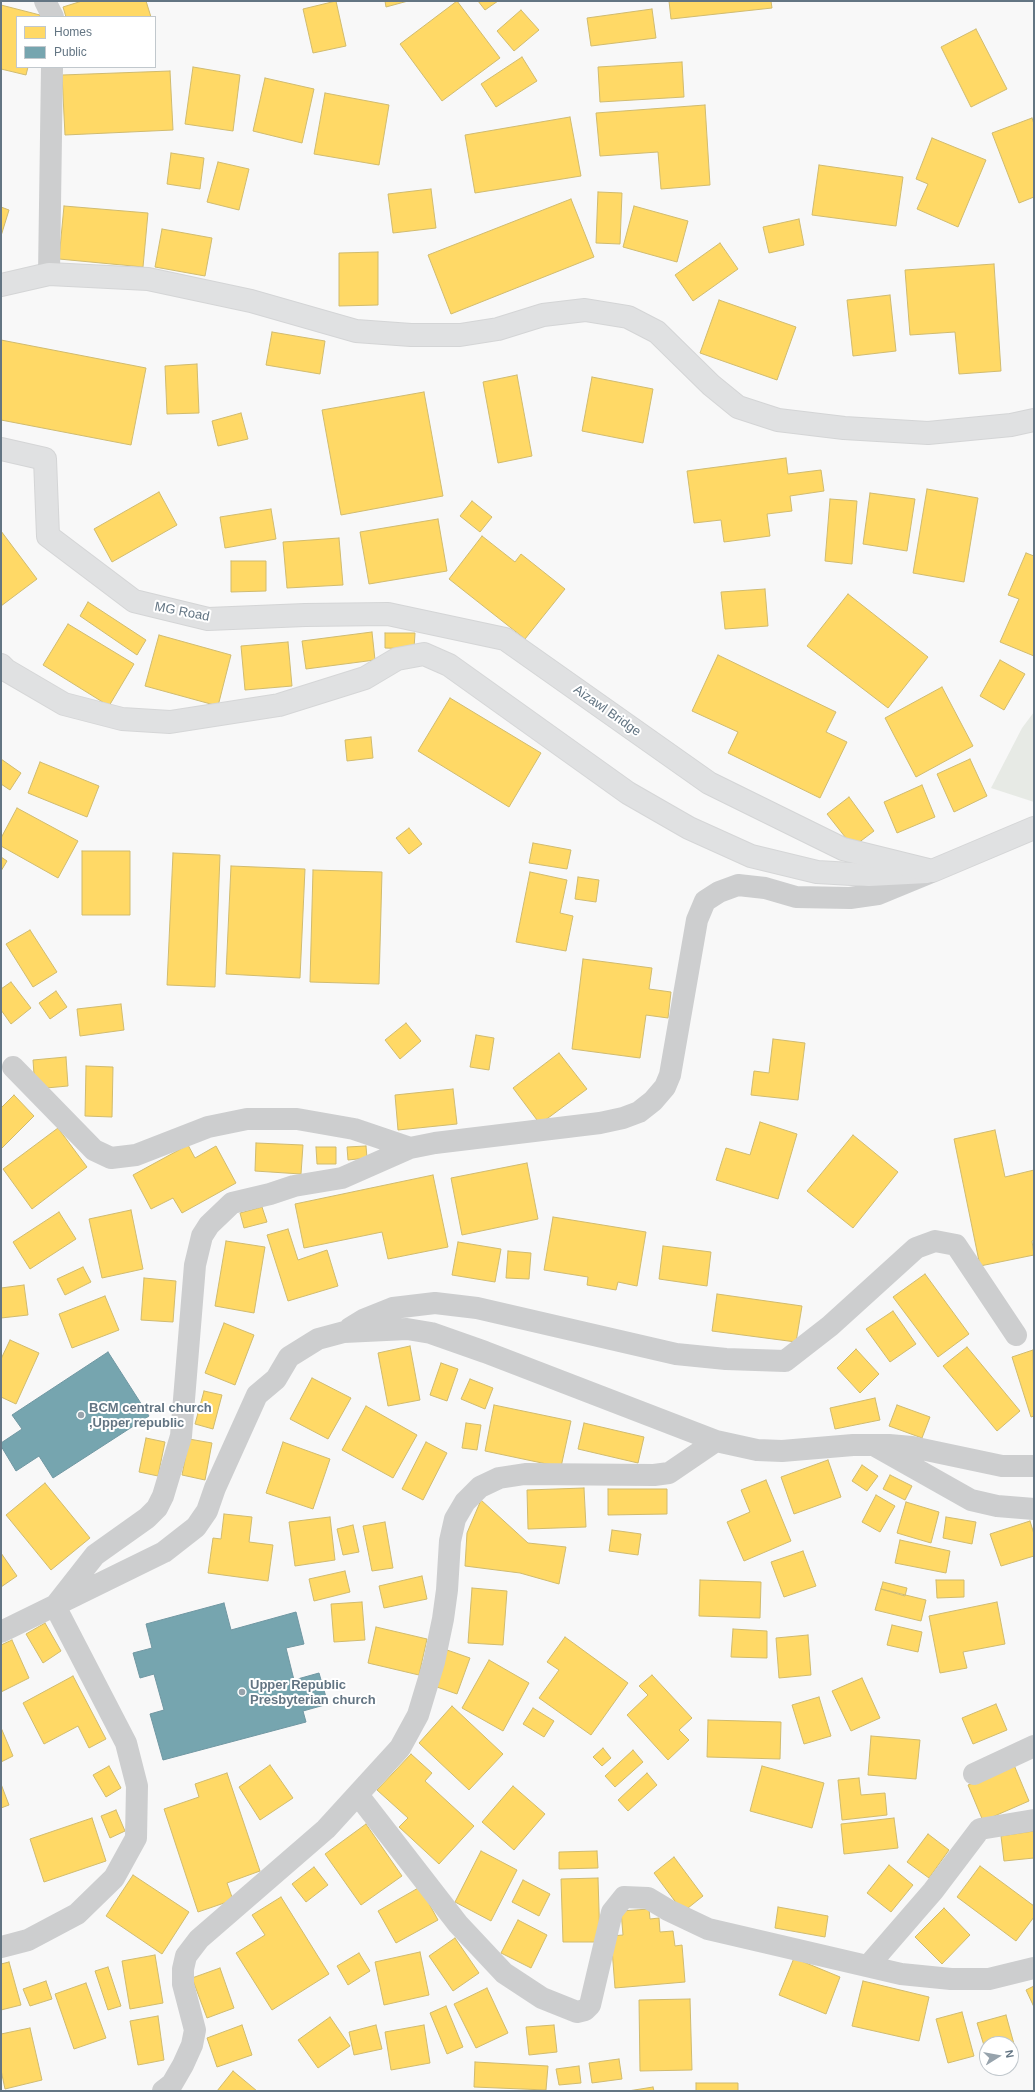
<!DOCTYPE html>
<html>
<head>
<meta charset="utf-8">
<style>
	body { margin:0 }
	#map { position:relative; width:1035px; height:2092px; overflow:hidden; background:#f8f8f8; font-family:Arial,sans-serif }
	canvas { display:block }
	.frame { position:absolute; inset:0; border:2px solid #637583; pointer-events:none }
	.legend { position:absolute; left:16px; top:16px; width:140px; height:52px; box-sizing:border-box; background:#fff; border:1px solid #c1c8cd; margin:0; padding:5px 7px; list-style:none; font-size:12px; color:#637583 }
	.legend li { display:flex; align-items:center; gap:8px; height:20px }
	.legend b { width:20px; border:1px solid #c1c8cd }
	.north { position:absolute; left:979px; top:2036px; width:40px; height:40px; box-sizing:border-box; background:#fff; border:1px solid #c1c8cd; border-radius:50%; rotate:79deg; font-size:11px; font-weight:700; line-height:16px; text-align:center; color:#637583 }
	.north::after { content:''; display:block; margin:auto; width:14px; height:18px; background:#97a3ac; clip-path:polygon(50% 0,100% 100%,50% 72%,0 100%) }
</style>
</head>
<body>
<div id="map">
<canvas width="1035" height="2092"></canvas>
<div class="frame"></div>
<ul class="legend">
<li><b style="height:11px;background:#ffd966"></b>Homes</li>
<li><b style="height:11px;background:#76a5af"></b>Public</li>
</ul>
<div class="north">N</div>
</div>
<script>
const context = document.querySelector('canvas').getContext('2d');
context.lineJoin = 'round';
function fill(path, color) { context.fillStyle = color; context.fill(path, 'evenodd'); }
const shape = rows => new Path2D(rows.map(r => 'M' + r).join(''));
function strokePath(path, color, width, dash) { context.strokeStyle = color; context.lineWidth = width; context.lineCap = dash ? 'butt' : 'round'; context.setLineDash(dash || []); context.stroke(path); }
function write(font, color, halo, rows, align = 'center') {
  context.font = font + ' Arial,sans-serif'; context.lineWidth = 4; context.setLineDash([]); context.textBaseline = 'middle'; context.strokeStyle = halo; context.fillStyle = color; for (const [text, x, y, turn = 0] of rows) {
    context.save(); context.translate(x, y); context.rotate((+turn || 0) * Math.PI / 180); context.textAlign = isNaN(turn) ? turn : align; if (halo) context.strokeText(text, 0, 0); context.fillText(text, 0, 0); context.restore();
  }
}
fill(shape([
	[1034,712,1034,802,991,788,1022,728]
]), '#e7eae5');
const homes = shape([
	[82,1,146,1,151,17,66,17,63,7,82,1],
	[336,1,346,46,313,53,303,9,336,1],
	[385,1,408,1,386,7,385,1],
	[457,1,500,58,442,101,400,44,457,1],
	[478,1,498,1,485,10,478,1],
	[669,1,771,1,772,8,671,19,669,1],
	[1,5,40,15,40,17,17,17,17,67,28,67,26,75,1,69,1,5],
	[652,9,656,38,591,46,587,18,652,9],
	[521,10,539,30,514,51,497,31,521,10],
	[976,29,1007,89,971,107,941,47,976,29],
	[522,57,537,81,496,107,481,84,522,57],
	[682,62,684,97,600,102,598,67,682,62],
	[193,67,240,75,233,131,185,124,193,67],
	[170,71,173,130,65,135,62,75,170,71],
	[265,78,314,89,302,143,253,131,265,78],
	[325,93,389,105,379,165,314,154,325,93],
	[705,105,710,185,661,189,658,152,600,156,596,113,705,105],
	[570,117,581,176,475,193,465,135,570,117],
	[1032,118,1034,124,1034,197,1019,203,992,133,1032,118],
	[932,138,986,160,958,227,917,209,928,184,916,179,932,138],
	[171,153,204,158,200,189,167,184,171,153],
	[218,162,249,169,239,210,207,202,218,162],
	[819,165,903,177,896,226,812,215,819,165],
	[431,189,436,228,393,233,388,194,431,189],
	[598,192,622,193,620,244,596,243,598,192],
	[571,199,594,257,451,314,428,255,571,199],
	[64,206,148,213,143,267,59,259,64,206],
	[634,206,688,221,677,262,623,247,634,206],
	[1,207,9,210,1,236,1,207],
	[799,219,804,245,769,253,763,227,799,219],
	[162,229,212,238,205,276,155,267,162,229],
	[720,243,738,269,693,301,675,275,720,243],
	[378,252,378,305,339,306,339,253,378,252],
	[994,264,1001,371,959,374,955,332,910,335,905,270,994,264],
	[890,295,896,351,853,356,847,300,890,295],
	[719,300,796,327,777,380,700,353,719,300],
	[272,332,325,341,320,374,266,365,272,332],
	[1,340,146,368,131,445,1,420,1,340],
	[197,364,199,413,167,414,165,366,197,364],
	[517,375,532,456,498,463,483,382,517,375],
	[592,377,653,389,643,443,582,431,592,377],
	[424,392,443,496,341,515,322,410,424,392],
	[241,413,248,439,218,446,212,421,241,413],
	[786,458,788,474,821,470,824,491,790,496,792,511,767,514,770,536,724,542,721,520,694,523,687,471,786,458],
	[927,489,978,498,964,582,913,573,927,489],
	[159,492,177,525,112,562,94,529,159,492],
	[870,493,915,499,907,551,863,544,870,493],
	[830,499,857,501,852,564,825,561,830,499],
	[472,501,492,517,480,532,460,516,472,501],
	[271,509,276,539,225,548,220,517,271,509],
	[438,519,447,571,369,584,360,532,438,519],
	[1,531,37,579,1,606,1,531],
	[482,536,515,562,521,554,565,589,525,639,449,579,482,536],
	[339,538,343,585,287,588,283,542,339,538],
	[1026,553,1034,556,1034,656,1000,642,1019,599,1008,595,1026,553],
	[231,561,266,561,266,591,231,592,231,561],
	[765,589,768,626,725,629,721,592,765,589],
	[848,594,928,657,888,708,807,646,848,594],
	[88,602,146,640,137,655,80,616,88,602],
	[68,624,134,664,109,706,43,665,68,624],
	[372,632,375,660,306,669,302,641,372,632],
	[385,633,415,633,414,649,385,648,385,633],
	[159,635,231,655,218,706,145,686,159,635],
	[288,642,292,686,245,690,241,646,288,642],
	[718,655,836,712,826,732,847,742,820,798,728,753,738,732,692,711,718,655],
	[1000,660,1025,674,1004,710,980,696,1000,660],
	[942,687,973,746,916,777,885,718,942,687],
	[450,698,541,753,509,807,418,751,450,698],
	[371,737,373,758,347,761,345,740,371,737],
	[1,759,21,773,10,790,1,784,1,759],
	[970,759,987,796,954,812,937,774,970,759],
	[40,762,99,786,87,817,28,793,40,762],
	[922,785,935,817,897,833,884,802,922,785],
	[849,797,874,831,853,847,827,814,849,797],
	[17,808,78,841,58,878,1,846,1,838,17,808],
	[409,828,422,844,409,854,396,838,409,828],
	[533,843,571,850,567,869,529,863,533,843],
	[82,851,130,851,130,915,82,915,82,851],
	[173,853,220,855,215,987,167,985,173,853],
	[1,857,7,861,1,871,1,857],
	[231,866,305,869,300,978,226,974,231,866],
	[313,870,382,872,379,984,310,982,313,870],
	[530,872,567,880,560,913,573,916,566,951,516,942,530,872],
	[578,877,599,880,596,902,575,899,578,877],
	[30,930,57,972,33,987,6,944,30,930],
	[583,959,652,968,649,989,671,992,668,1018,646,1015,640,1058,572,1049,583,959],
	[11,982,31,1008,11,1024,1,1010,1,989,11,982],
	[56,991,67,1007,50,1019,39,1003,56,991],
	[121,1004,124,1030,80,1036,77,1009,121,1004],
	[406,1023,421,1041,400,1059,385,1040,406,1023],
	[476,1035,494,1038,489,1070,470,1067,476,1035],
	[773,1039,805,1043,798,1100,751,1095,754,1071,769,1073,773,1039],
	[559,1053,587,1089,540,1124,513,1088,559,1053],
	[66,1057,68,1086,35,1089,33,1060,66,1057],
	[86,1066,113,1067,112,1117,85,1116,86,1066],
	[453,1089,457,1124,398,1130,395,1095,453,1089],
	[14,1095,34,1116,1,1149,1,1108,14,1095],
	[760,1122,797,1134,778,1199,716,1180,726,1148,750,1155,760,1122],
	[58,1128,87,1167,32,1209,3,1169,58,1128],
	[995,1130,1005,1177,1034,1170,1034,1240,1032,1241,1034,1255,980,1266,954,1139,995,1130],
	[853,1135,898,1172,853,1228,807,1191,853,1135],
	[256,1143,303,1145,301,1174,255,1171,256,1143],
	[188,1145,195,1158,216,1146,236,1183,182,1213,173,1198,151,1209,133,1175,188,1145],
	[366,1146,367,1158,348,1160,347,1147,366,1146],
	[316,1147,336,1147,336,1164,317,1164,316,1147],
	[527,1163,538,1219,462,1235,451,1178,527,1163],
	[433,1175,448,1247,388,1259,382,1232,304,1248,295,1204,433,1175],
	[262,1207,267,1222,244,1228,240,1213,262,1207],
	[131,1210,143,1269,102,1278,89,1219,131,1210],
	[59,1212,76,1239,30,1269,13,1242,59,1212],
	[553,1217,646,1232,637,1286,618,1282,616,1290,587,1285,588,1277,544,1270,553,1217],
	[288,1229,298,1260,327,1250,338,1286,288,1301,267,1235,288,1229],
	[226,1241,265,1247,254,1313,215,1306,226,1241],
	[458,1242,501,1249,495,1282,452,1275,458,1242],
	[663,1246,711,1252,707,1286,659,1279,663,1246],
	[508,1251,531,1253,529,1279,506,1278,508,1251],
	[83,1267,91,1282,65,1295,57,1279,83,1267],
	[925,1274,969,1334,938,1357,893,1297,925,1274],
	[144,1278,176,1281,173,1322,141,1320,144,1278],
	[24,1285,28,1315,1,1318,1,1288,24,1285],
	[717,1294,802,1306,796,1342,712,1331,717,1294],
	[105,1296,119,1330,72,1348,59,1314,105,1296],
	[893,1311,916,1344,890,1362,866,1329,893,1311],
	[224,1323,254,1335,235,1385,205,1373,224,1323],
	[10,1340,39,1353,16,1404,1,1397,1,1359,10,1340],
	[410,1346,420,1400,388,1406,378,1353,410,1346],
	[967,1347,1020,1411,997,1431,943,1366,967,1347],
	[856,1349,879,1374,860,1393,837,1368,856,1349],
	[1033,1350,1034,1416,1031,1417,1012,1357,1033,1350],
	[441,1363,458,1369,447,1401,430,1395,441,1363],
	[312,1378,351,1398,328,1439,290,1419,312,1378],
	[470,1379,493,1388,485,1409,461,1399,470,1379],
	[204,1391,222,1395,213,1429,195,1424,204,1391],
	[875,1398,880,1420,835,1429,830,1408,875,1398],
	[494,1405,571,1421,561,1467,485,1451,494,1405],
	[897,1405,930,1417,922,1438,889,1426,897,1405],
	[366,1406,417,1435,393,1478,342,1450,366,1406],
	[466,1423,481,1425,477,1450,462,1448,466,1423],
	[584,1423,644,1437,638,1463,578,1449,584,1423],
	[146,1438,165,1442,158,1476,139,1472,146,1438],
	[189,1439,212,1443,205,1480,182,1475,189,1439],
	[283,1442,330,1459,313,1509,266,1493,283,1442],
	[426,1442,447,1453,423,1500,402,1489,426,1442],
	[828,1460,841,1497,794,1514,781,1477,828,1460],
	[862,1465,878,1476,867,1491,852,1481,862,1465],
	[890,1475,912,1486,905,1500,883,1489,890,1475],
	[766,1480,791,1541,744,1561,727,1522,750,1512,741,1490,766,1480],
	[45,1483,90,1538,51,1570,6,1515,45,1483],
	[584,1488,586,1527,528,1529,527,1490,584,1488],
	[608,1489,667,1489,667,1514,608,1515,608,1489],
	[876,1495,895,1506,880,1532,862,1522,876,1495],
	[481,1500,528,1543,566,1547,559,1584,520,1573,465,1566,467,1533,481,1500],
	[906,1502,939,1512,931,1543,897,1533,906,1502],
	[224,1514,252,1517,249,1542,273,1545,268,1581,208,1573,213,1538,221,1539,224,1514],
	[330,1517,335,1560,295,1566,289,1522,330,1517],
	[946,1517,976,1522,972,1544,943,1538,946,1517],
	[1030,1521,1034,1534,1034,1556,1001,1566,990,1534,1030,1521],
	[385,1522,393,1568,372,1571,363,1526,385,1522],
	[353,1525,359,1552,343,1555,337,1529,353,1525],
	[612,1530,641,1534,638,1555,609,1551,612,1530],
	[900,1540,950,1551,946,1573,895,1563,900,1540],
	[803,1551,816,1586,784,1597,771,1562,803,1551],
	[1,1553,17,1576,1,1587,1,1553],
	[345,1571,350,1592,314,1601,309,1579,345,1571],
	[422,1576,427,1599,384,1608,379,1586,422,1576],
	[700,1580,761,1582,760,1618,699,1616,700,1580],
	[936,1580,964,1580,964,1597,937,1598,936,1580],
	[883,1582,907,1588,905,1596,881,1589,883,1582],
	[472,1588,507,1591,503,1645,468,1643,472,1588],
	[881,1589,926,1600,921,1621,875,1610,881,1589],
	[362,1602,365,1640,334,1642,331,1604,362,1602],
	[997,1602,1005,1644,963,1652,967,1668,940,1673,929,1616,997,1602],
	[45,1623,61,1651,43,1663,26,1634,45,1623],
	[892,1625,922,1632,918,1652,887,1645,892,1625],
	[376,1627,427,1639,419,1675,368,1663,376,1627],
	[733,1629,767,1631,767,1658,731,1657,733,1629],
	[808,1635,811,1675,779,1678,776,1638,808,1635],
	[565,1637,628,1683,591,1735,539,1698,559,1670,547,1662,565,1637],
	[12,1640,29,1678,1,1692,1,1645,12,1640],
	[447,1650,470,1658,457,1694,434,1686,447,1650],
	[489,1660,529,1683,503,1731,462,1708,489,1660],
	[652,1675,692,1718,679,1730,689,1740,668,1760,627,1715,648,1695,639,1686,652,1675],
	[73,1676,106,1739,89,1748,78,1726,44,1744,23,1703,73,1676],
	[862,1678,880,1718,851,1731,832,1691,862,1678],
	[819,1697,831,1736,804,1744,792,1705,819,1697],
	[996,1704,1007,1730,973,1744,962,1718,996,1704],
	[452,1706,503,1754,469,1790,419,1743,452,1706],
	[533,1708,554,1721,544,1737,523,1724,533,1708],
	[708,1720,781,1722,780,1759,707,1757,708,1720],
	[2,1730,13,1756,1,1762,1,1730,2,1730],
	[871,1736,920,1740,916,1779,868,1775,871,1736],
	[603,1748,611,1758,602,1766,593,1757,603,1748],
	[633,1750,643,1762,615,1787,605,1776,633,1750],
	[411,1754,432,1773,425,1781,474,1826,439,1864,399,1827,408,1818,377,1790,411,1754],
	[270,1765,293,1798,260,1820,239,1787,270,1765],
	[1014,1765,1029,1801,983,1821,968,1785,1014,1765],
	[109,1766,121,1788,106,1797,93,1775,109,1766],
	[762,1766,824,1783,812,1828,750,1811,762,1766],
	[227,1773,260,1871,227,1883,233,1900,198,1912,164,1809,199,1797,195,1784,227,1773],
	[647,1773,657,1785,628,1811,618,1800,647,1773],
	[859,1778,861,1795,885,1793,887,1815,842,1820,838,1780,859,1778],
	[1,1784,9,1805,1,1808,1,1784],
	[513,1786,545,1814,514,1850,482,1822,513,1786],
	[116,1810,125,1831,110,1838,101,1816,116,1810],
	[92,1818,106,1861,44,1882,30,1839,92,1818],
	[894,1818,898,1848,844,1854,841,1824,894,1818],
	[366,1824,402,1876,361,1905,325,1854,366,1824],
	[1034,1831,1034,1858,1004,1861,1001,1836,1034,1831],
	[928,1834,949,1850,929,1878,907,1862,928,1834],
	[481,1851,517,1870,491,1921,455,1902,481,1851],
	[597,1851,598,1868,559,1869,559,1852,597,1851],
	[674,1857,703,1896,683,1912,654,1873,674,1857],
	[889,1865,913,1885,891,1912,867,1893,889,1865],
	[980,1866,1034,1906,1034,1917,1016,1941,957,1897,980,1866],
	[314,1867,328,1885,306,1902,292,1884,314,1867],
	[133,1875,189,1912,162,1954,106,1916,133,1875],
	[598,1878,600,1942,563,1942,561,1879,598,1878],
	[523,1880,550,1894,539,1916,512,1902,523,1880],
	[420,1887,438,1920,396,1943,378,1911,420,1887],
	[281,1897,329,1974,272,2010,236,1953,265,1935,252,1915,281,1897],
	[778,1907,828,1916,825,1937,775,1928,778,1907],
	[944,1908,970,1935,942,1964,915,1937,944,1908],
	[649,1909,650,1919,659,1918,660,1932,673,1931,675,1946,682,1945,685,1982,615,1988,611,1936,623,1935,621,1911,649,1909],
	[518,1920,547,1935,531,1968,501,1953,518,1920],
	[455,1938,479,1973,453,1991,429,1956,455,1938],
	[420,1952,429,1995,384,2005,375,1962,420,1952],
	[359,1953,370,1971,348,1985,337,1966,359,1953],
	[155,1955,163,2003,130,2009,122,1961,155,1955],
	[794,1958,840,1977,826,2014,779,1995,794,1958],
	[9,1962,21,2005,1,2010,1,1964,9,1962],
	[108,1967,121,2006,108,2010,95,1971,108,1967],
	[220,1968,234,2008,207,2018,192,1978,220,1968],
	[46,1981,52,1999,30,2006,23,1989,46,1981],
	[863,1981,929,1997,919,2041,852,2026,863,1981],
	[86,1983,106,2038,74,2049,55,1994,86,1983],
	[1034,1986,1034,2007,1026,1990,1034,1986],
	[487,1988,508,2033,476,2048,454,2004,487,1988],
	[690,1999,692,2070,640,2071,639,2000,690,1999],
	[446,2006,463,2047,447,2054,430,2013,446,2006],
	[962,2012,974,2056,948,2063,936,2019,962,2012],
	[1006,2015,1014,2044,987,2044,986,2052,977,2023,1006,2015],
	[158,2016,164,2060,138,2065,130,2021,158,2016],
	[330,2017,350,2046,318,2068,298,2040,330,2017],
	[242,2025,252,2055,217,2067,207,2038,242,2025],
	[376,2025,382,2049,354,2055,349,2032,376,2025],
	[424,2025,430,2063,391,2070,385,2032,424,2025],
	[554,2025,557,2052,529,2055,526,2027,554,2025],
	[30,2028,42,2080,5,2089,1,2070,1,2034,30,2028],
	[619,2059,622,2079,592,2083,589,2063,619,2059],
	[475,2062,548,2066,546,2090,474,2087,475,2062],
	[579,2066,581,2083,559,2085,556,2069,579,2066],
	[233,2071,257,2091,217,2091,233,2071],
	[696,2083,738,2083,738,2091,696,2091,696,2083],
	[653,2087,654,2091,628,2091,653,2087]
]);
fill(homes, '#ffd966');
strokePath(homes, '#d0bb6f', 1);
const public = shape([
	[108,1352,149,1416,53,1478,39,1456,16,1471,1,1446,1,1443,22,1429,12,1415,108,1352],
	[224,1603,231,1630,296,1612,304,1644,286,1648,294,1680,319,1673,328,1704,303,1711,306,1722,163,1760,150,1714,164,1710,154,1674,140,1678,133,1653,152,1648,146,1624,224,1603]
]);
fill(public, '#76a5af');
strokePath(public, '#7097a2', 1);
const secondary = shape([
	[1,665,6,670,64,704,122,719,170,722,279,705,365,678,397,659,424,654,449,665,628,793,689,828,751,856,817,872,869,875,927,872]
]);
const primary = shape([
	[1,285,49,274,148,279,251,301,356,331,411,335,460,335,498,329,543,315,585,310,628,317,657,332,711,385,738,407,778,420,844,428,928,433,1011,425,1034,420],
	[1,449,45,459,48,536,134,601,208,619,305,615,388,614,505,639,709,783,843,849,932,871,1034,828]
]);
strokePath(secondary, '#d5d6d7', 24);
strokePath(primary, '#d4d5d6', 24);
strokePath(shape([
	[45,1,53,17],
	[49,274,52,67],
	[13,1067,94,1150,111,1158,136,1155,208,1127,247,1119,297,1119,354,1129,410,1148],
	[350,1328,363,1320,393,1308,435,1303,477,1308,676,1354,726,1359,785,1361,830,1326,916,1248,935,1241,956,1245,1016,1335],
	[877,1447,971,1500,997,1506,1034,1509],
	[1,1632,164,1552,196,1527,207,1511,215,1488,257,1395,276,1379,289,1357,318,1339,344,1332,407,1329,431,1333,485,1352,716,1441,757,1450,782,1451,853,1445,889,1445,912,1447,1002,1466,1034,1466],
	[974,1774,1034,1746],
	[358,1795,458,1924,504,1973,542,1998,577,2012,585,2010,590,2005,612,1912,624,1897,648,1898,668,1910,708,1929,901,1974,951,1979,989,1979,1034,1968],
	[1,1947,28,1940,77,1914,114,1878,136,1838,137,1786,126,1743,55,1606,95,1555,147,1518,157,1508,163,1496,181,1436,195,1265,202,1236,209,1225,232,1203,270,1194,294,1186,342,1178,410,1148,435,1143,600,1123,623,1118,639,1112,653,1101,665,1087,670,1075,697,920,705,901,719,892,738,885,765,888,796,897,850,898,878,894,929,873],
	[868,1966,933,1891,980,1829,1034,1820],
	[163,2091,172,2084,183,2065,192,2045,195,2030,183,1984,183,1969,186,1956,199,1939,326,1829,400,1748,418,1715,434,1662,443,1619,447,1590,450,1541,455,1519,465,1502,480,1487,499,1478,525,1474,654,1475,669,1473,716,1441]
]), '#cdcecf', 22);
strokePath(secondary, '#e0e1e2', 22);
strokePath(primary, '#e0e1e2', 22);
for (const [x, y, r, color] of [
	[81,1415,4,"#97a3ac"],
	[242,1692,4,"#97a3ac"]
]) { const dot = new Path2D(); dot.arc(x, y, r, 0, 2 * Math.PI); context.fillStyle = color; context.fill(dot); strokePath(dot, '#fff', 1.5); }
write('13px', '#637583', '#fff', [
	["MG Road",182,612,11],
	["Aizawl Bridge",607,711,35]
]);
write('bold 13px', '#637583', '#fff', [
	["BCM central church",89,1408],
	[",Upper republic",89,1423],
	["Upper Republic",250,1685],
	["Presbyterian church",250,1700]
], 'left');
</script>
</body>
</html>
